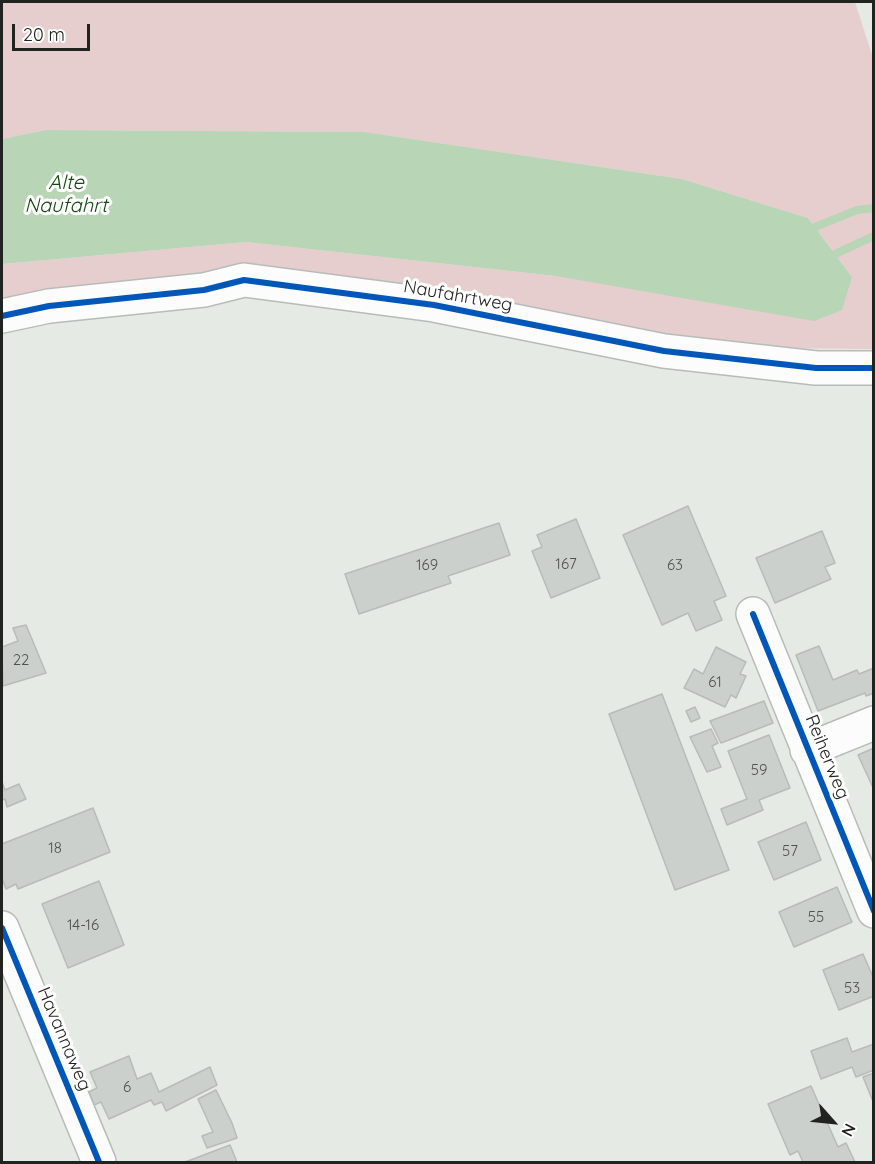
<!DOCTYPE html>
<html>
<head>
<meta charset="utf-8">
<style>
	body { margin:0 }
	#map { position:relative; width:875px; height:1164px; overflow:hidden; background:#e5eae5; font-family:Quicksand,sans-serif }
	canvas { display:block }
	.frame { position:absolute; inset:0; border:3px solid #212320; pointer-events:none }
	.north { position:absolute; left:803px; top:1092px; width:60px; height:60px; -webkit-text-stroke:4px #fff; paint-order:stroke; rotate:117deg; font-size:16px; font-weight:700; line-height:24px; text-align:center; color:#212320 }
	.north::after { content:''; display:block; margin:auto; width:21px; height:27px; background:#212320; clip-path:polygon(50% 0,100% 100%,50% 72%,0 100%) }
	.scale { position:absolute; left:12px; top:24px; width:78px; height:27px; box-sizing:border-box; border:3px solid #212320; border-top:0; padding-left:8px; font-size:18px; line-height:21px; white-space:nowrap; color:#212320; -webkit-text-stroke:4px #fff; paint-order:stroke }
</style>
</head>
<body>
<div id="map">
<canvas width="875" height="1164"></canvas>
<div class="frame"></div>
<div class="north">N</div>
<div class="scale">20 m</div>
</div>
<script>
const context = document.querySelector('canvas').getContext('2d');
context.lineJoin = 'round';
function fill(path, color) { context.fillStyle = color; context.fill(path, 'evenodd'); }
const shape = rows => new Path2D(rows.map(r => 'M' + r).join(''));
function strokePath(path, color, width, dash) { context.strokeStyle = color; context.lineWidth = width; context.lineCap = dash ? 'butt' : 'round'; context.setLineDash(dash || []); context.stroke(path); }
function write(font, color, halo, rows, align = 'center') {
  context.font = font + ' Quicksand,sans-serif'; context.lineWidth = 6; context.setLineDash([]); context.textBaseline = 'middle'; context.strokeStyle = halo; context.fillStyle = color; for (const [text, x, y, turn = 0] of rows) {
    context.save(); context.translate(x, y); context.rotate((+turn || 0) * Math.PI / 180); context.textAlign = isNaN(turn) ? turn : align; if (halo) context.strokeText(text, 0, 0); context.fillText(text, 0, 0); context.restore();
  }
}
fill(shape([
	[2,2,855,2,873,58,873,349,750,348,523,309,412,287,2,309,2,264,246,242,556,276,852,277,808,218,682,179,363,132,46,130,2,139]
]), '#e6cdce');
fill(shape([
	[46,130,364,132,682,179,808,218,852,277,842,310,814,321,556,276,246,242,2,264,2,139]
]), '#b8d5b5');
strokePath(shape([
	[815,227,857,210,874,208],
	[835,254,874,236]
]), '#b8d5b5', 8);
const building = shape([
	[688,506,726,596,714,601,722,620,696,631,688,613,662,625,623,535,688,506],
	[576,519,600,578,551,598,532,551,542,547,537,535,576,519],
	[499,523,510,555,448,576,451,583,359,614,345,574,499,523],
	[822,531,835,563,825,567,831,579,775,603,756,558,822,531],
	[26,625,46,673,3,686,2,647,18,641,13,628,26,625],
	[819,646,833,680,857,670,859,674,874,668,874,693,866,696,865,693,818,711,796,655,819,646],
	[716,647,746,662,740,674,746,676,736,698,731,695,725,707,684,688,694,669,703,674,716,647],
	[662,694,729,870,675,890,609,714,662,694],
	[764,701,773,723,721,743,710,721,764,701],
	[695,707,700,718,691,722,686,711,695,707],
	[711,729,718,743,712,746,721,767,707,772,690,737,711,729],
	[769,735,790,788,759,800,763,810,727,825,721,809,747,799,728,751,769,735],
	[874,748,874,790,858,755,874,748],
	[2,782,5,790,19,784,26,799,7,807,5,799,2,800,2,782],
	[93,808,110,852,18,889,16,884,6,889,2,878,2,844,93,808],
	[806,822,821,860,774,880,758,842,806,822],
	[99,881,124,945,68,968,42,904,99,881],
	[837,887,852,922,794,947,779,912,837,887],
	[863,954,874,979,874,996,839,1010,823,970,863,954],
	[847,1038,852,1052,874,1044,874,1070,856,1077,852,1067,821,1079,811,1051,847,1038],
	[129,1056,137,1079,151,1073,159,1092,210,1067,217,1085,166,1111,162,1102,154,1105,151,1100,109,1119,101,1102,94,1105,89,1092,97,1088,90,1072,129,1056],
	[874,1073,874,1104,863,1077,874,1073],
	[811,1086,838,1147,846,1143,855,1162,803,1162,798,1151,790,1155,768,1104,811,1086],
	[216,1090,232,1123,237,1138,207,1148,202,1136,213,1132,198,1099,216,1090],
	[230,1145,237,1162,185,1162,196,1158,230,1145]
]);
fill(building, '#ccd0cc');
strokePath(building, '#b8bbb7', 1.5);
const minor = shape([
	[2,316,49,306,204,290,244,280,434,305,664,351,816,368,874,368],
	[753,614,874,911],
	[807,750,874,723],
	[2,928,99,1162]
]);
strokePath(minor, '#b8bcb8', 36);
strokePath(minor, '#fbfcfb', 33);
strokePath(shape([
	[2,316,49,306,204,290,244,280,434,305,664,351,816,368,874,368],
	[753,614,874,911],
	[2,928,99,1162]
]), '#0057b8', 6);
write('15px', '#4e514e', null, [
	["167",566,564],
	["169",427,565],
	["63",675,565],
	["22",21,660],
	["61",715,682],
	["59",759,770],
	["18",55,848],
	["57",790,851],
	["55",816,917],
	["14-16",83,925],
	["53",852,988],
	["6",127,1087]
]);
write('18px', '#212320', '#fff', [
	["Naufahrtweg",458,296,10],
	["Reiherweg",827,757,68],
	["Havannaweg",64,1039,67]
]);
write('italic 20px', '#144a10', '#fff', [
	["Alte",66,183],
	["Naufahrt",66,206]
]);
</script>
</body>
</html>
